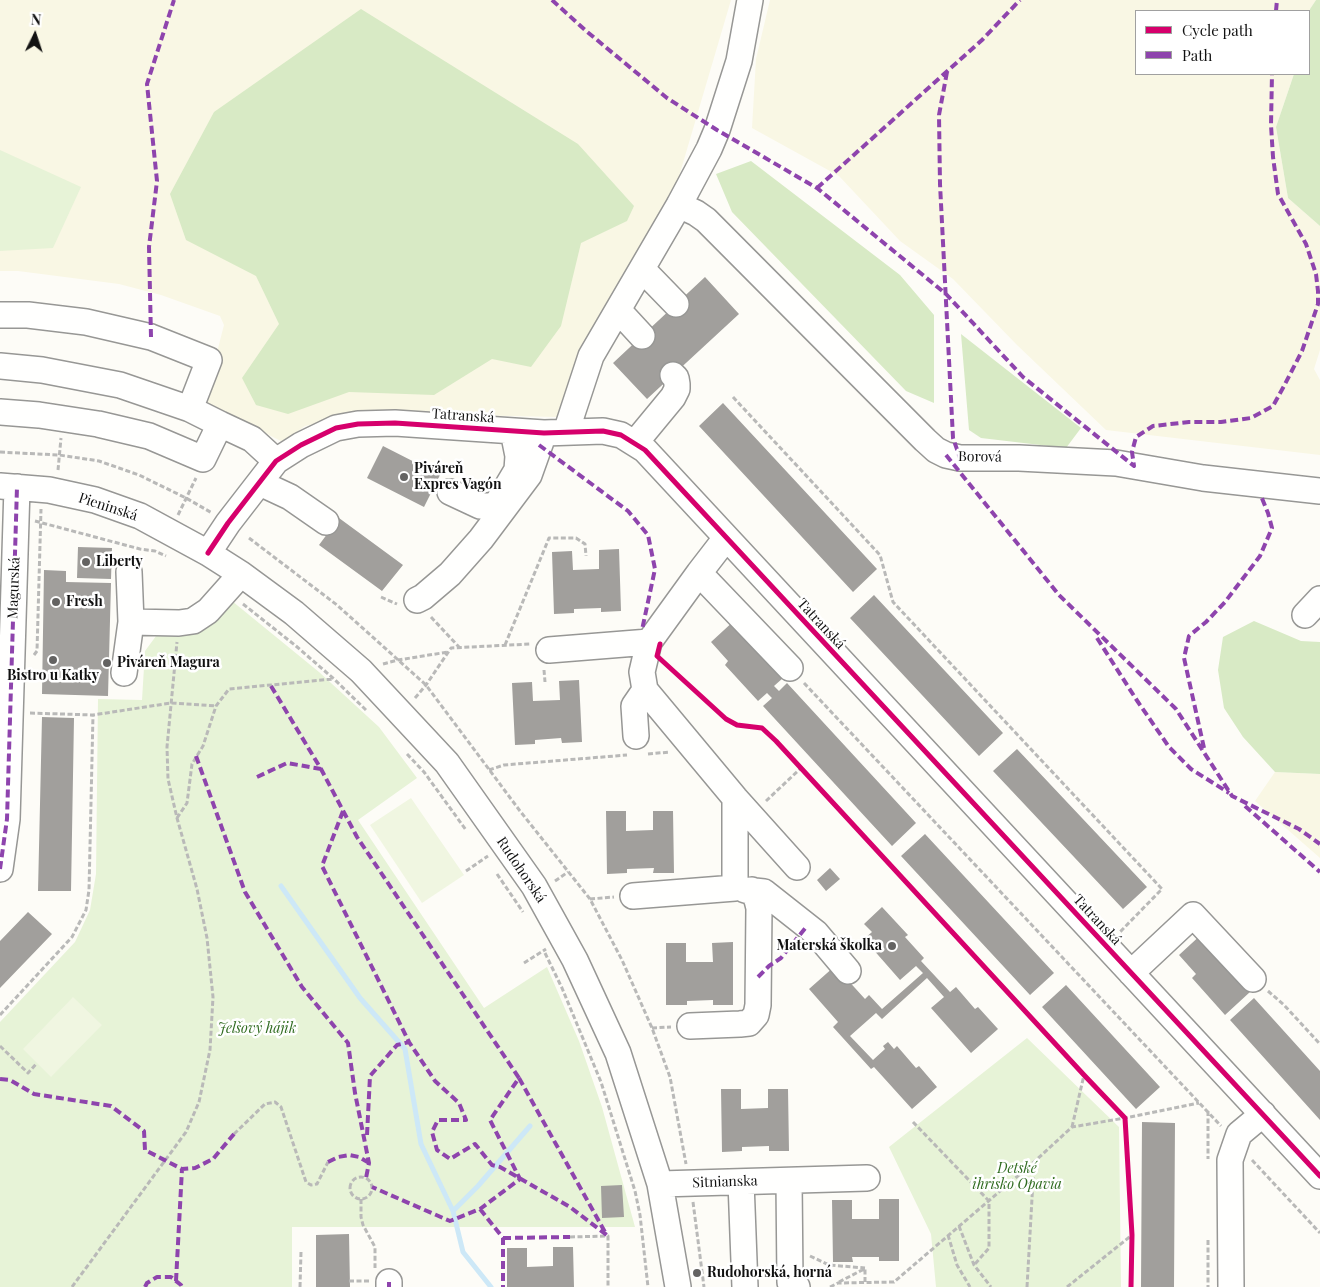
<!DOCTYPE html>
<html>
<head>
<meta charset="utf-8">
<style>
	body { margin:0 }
	#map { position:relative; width:1320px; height:1287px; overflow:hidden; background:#fdfcf7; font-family:"Playfair Display",serif }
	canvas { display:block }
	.legend { position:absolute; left:1135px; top:10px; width:175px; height:65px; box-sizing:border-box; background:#fff; border:1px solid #a0a0a0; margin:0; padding:6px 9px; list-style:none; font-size:15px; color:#111 }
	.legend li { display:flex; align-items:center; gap:10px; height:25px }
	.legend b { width:25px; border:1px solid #a0a0a0 }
	.north { position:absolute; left:10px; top:10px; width:50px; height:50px; -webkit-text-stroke:4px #fff; paint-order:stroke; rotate:4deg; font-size:14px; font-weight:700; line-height:20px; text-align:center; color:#111 }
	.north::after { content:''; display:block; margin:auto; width:18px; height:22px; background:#111; clip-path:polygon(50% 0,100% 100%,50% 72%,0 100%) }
</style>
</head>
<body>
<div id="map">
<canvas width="1320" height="1287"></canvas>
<ul class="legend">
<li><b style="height:6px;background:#d6006c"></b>Cycle path</li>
<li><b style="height:6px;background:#8e44ad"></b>Path</li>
</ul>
<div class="north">N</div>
</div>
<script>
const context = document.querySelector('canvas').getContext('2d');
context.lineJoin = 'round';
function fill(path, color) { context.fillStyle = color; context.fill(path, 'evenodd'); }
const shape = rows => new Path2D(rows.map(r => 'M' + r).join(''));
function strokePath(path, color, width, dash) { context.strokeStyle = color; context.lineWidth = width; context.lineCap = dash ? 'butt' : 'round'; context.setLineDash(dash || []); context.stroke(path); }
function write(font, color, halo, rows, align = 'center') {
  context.font = font + ' "Playfair Display",serif'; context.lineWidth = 5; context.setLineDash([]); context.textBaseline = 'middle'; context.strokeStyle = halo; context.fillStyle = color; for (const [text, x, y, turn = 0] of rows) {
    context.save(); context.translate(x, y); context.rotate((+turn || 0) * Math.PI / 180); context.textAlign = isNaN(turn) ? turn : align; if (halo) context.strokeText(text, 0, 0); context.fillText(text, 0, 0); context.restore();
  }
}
fill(shape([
	[0,0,731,0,670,207,592,335,557,417,363,413,305,426,283,442,204,403,224,325,220,316,161,295,119,284,18,271,0,271],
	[770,0,1316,0,1310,9,1309,15,1309,11,1136,11,1136,74,1294,74,1276,127,1288,198,1320,226,1320,350,1314,369,1320,380,1320,455,1106,430,1017,345,953,279,900,241,839,176,752,128,756,59],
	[1275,772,1320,774,1320,858,1255,801]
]), '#f9f7e4');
fill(shape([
	[0,150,81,187,53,248,0,251],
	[232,601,319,672,379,727,417,778,358,820,484,1008,547,967,579,1041,602,1107,635,1227,292,1227,292,1287,0,1287,0,1022,75,942,90,910,96,874,98,699,142,700,145,651,159,632],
	[1027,1038,1119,1127,1121,1287,936,1287,931,1234,889,1147]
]), '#e7f3d7');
fill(shape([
	[1316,0,1320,0,1320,226,1288,198,1276,127,1294,74,1309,74,1309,15,1310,9],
	[361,9,578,144,634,206,627,221,581,243,561,326,531,367,492,359,434,395,349,392,288,414,256,405,242,378,279,324,256,276,186,240,170,194,214,112],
	[751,161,900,275,934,315,934,403,906,391,732,212,716,174],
	[961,334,1081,428,1066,448,981,438,969,430],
	[1254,621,1301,641,1320,642,1320,774,1275,772,1243,737,1224,708,1218,670,1223,637]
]), '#d8eac5');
fill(shape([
	[411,798,464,875,422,903,370,825],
	[73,997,102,1025,51,1077,23,1049]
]), '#f0f6e1');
strokePath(shape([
	[281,886,360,998,405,1049,421,1144,453,1211],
	[491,1287,463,1252,453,1211,478,1186,530,1126]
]), '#cde8f7', 5);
fill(shape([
	[705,277,739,314,647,399,613,363],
	[723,403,877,569,853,592,699,426],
	[383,446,440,475,424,507,367,478],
	[339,518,403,565,382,591,319,545],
	[78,547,112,548,111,579,77,578],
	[619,549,621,611,601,612,601,608,574,609,574,613,554,614,552,552,572,551,573,570,599,569,599,550],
	[44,570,66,571,66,582,111,583,108,696,42,694],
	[874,595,1003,733,979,756,850,618],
	[736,619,749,641,783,678,774,686,779,691,787,683,916,823,892,846,763,706,772,698,767,693,758,701,725,665,728,661,711,642],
	[579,680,582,742,562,743,561,738,535,740,535,744,515,745,512,683,532,682,533,701,560,700,559,681],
	[42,717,74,718,71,891,38,891],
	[1017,749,1147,887,1123,909,993,771],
	[606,811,626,811,626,831,653,830,653,811,673,811,674,873,653,873,654,868,627,869,627,873,607,874],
	[925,834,1054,973,1030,995,901,856],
	[830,868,840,879,826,891,817,880],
	[882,907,908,935,905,937,924,958,921,961,950,992,956,987,975,1009,978,1007,998,1029,971,1053,931,1008,944,997,927,978,882,1019,876,1013,850,1036,873,1060,885,1049,883,1046,888,1042,894,1049,897,1046,916,1068,919,1066,937,1087,912,1109,874,1067,871,1069,833,1027,838,1022,809,989,835,966,865,999,869,995,882,1009,923,973,916,966,900,980,864,939,872,932,864,924],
	[28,912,52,934,0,988,0,941],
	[1204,932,1217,955,1250,992,1225,1015,1192,978,1196,974,1179,955],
	[733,942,733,1005,713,1005,713,1000,687,1001,687,1005,666,1005,666,943,686,943,686,962,713,962,712,943],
	[1066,985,1160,1087,1136,1109,1042,1007],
	[1254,998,1320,1071,1320,1120,1230,1020],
	[721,1089,741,1089,741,1109,768,1108,768,1089,788,1089,789,1151,769,1151,769,1146,742,1147,742,1151,722,1152],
	[1142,1122,1175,1123,1174,1287,1141,1287],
	[622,1185,624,1217,602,1218,601,1186],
	[879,1199,899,1199,899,1261,879,1261,879,1257,852,1257,853,1262,833,1262,832,1200,852,1200,852,1219,879,1219],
	[349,1234,350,1287,316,1287,316,1235],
	[553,1247,573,1247,574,1287,507,1287,507,1248,527,1248,527,1267,553,1266]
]), '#a19f9c');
const minor = shape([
	[679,205,696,213,706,220,925,440,936,450,946,455,960,458,1019,458,1116,463,1203,478,1320,491],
	[642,269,676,304],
	[618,310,642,336],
	[0,315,28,315,86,322,151,337,209,360,190,409,220,424],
	[0,366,42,370,120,385,190,409],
	[0,412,39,415,98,424,149,436,203,459,220,424,252,439,276,461],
	[566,432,591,356,679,205,709,149,717,130,739,61,750,0],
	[635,443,673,397,677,389,677,384,676,378,673,375],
	[260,483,290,497,326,522],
	[0,486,49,490,95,500,140,516,208,553,241,574,294,613,361,671,447,763,534,886,575,960,618,1053,660,1184,678,1287],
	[450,492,480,506,491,506,498,502,517,470,518,456,513,431],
	[208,553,228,523,276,461,301,445,336,428,358,424,395,423,544,433,603,431,621,435,645,450,1320,1176],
	[129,572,131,622,179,623,193,621,208,611,241,574],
	[699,573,790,668],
	[417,600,423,597,450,574,481,539,529,475,544,433],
	[1305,615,1320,599],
	[649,642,642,672,645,690,735,798,797,867],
	[549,650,649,642,699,573,726,538],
	[124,673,131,622],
	[636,736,634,706,645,690],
	[0,869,7,819,17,487],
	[745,890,764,892,816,933,848,971],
	[633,896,735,888,735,798],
	[1131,973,1193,915,1253,979],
	[690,1026,740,1024,749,1023,756,1015,758,1005,759,908,757,900,752,890],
	[789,1181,790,1282,797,1287],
	[741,1182,745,1287],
	[660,1184,867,1178],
	[389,1282,389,1287],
	[1231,1287,1230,1160,1239,1134,1263,1114]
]);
strokePath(minor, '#979795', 28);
strokePath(shape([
	[733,397,880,555,893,602,1162,889,1119,933],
	[0,452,59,455,99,461,139,475,186,498,212,513],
	[58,470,61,438],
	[178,515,196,478],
	[35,521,140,549,155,551,166,556],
	[249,538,337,605,426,685,520,811,590,899,622,960,652,1028,670,1077,686,1164],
	[381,597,397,604],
	[243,604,296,646,334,679,367,711],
	[431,617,459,647],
	[505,645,549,538,576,538,585,544,586,556],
	[34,655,37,651,41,509],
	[383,664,398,660,448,652],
	[544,670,545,682],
	[804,683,1221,1126],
	[415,698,426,685,451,648,530,644],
	[30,713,93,715,171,703,216,706],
	[407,754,424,772,466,830],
	[648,754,670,752],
	[489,770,504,765,627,755],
	[766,801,801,768],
	[177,818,187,803,192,764,203,746,216,706,229,689,333,679],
	[466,871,488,856],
	[497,874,523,912],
	[555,881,568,872],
	[590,899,614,897],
	[545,953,562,988,601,1082,635,1191,640,1215,648,1287],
	[524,963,546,949],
	[1268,991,1284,1005,1320,1044],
	[0,1015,72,937,86,910,89,890,93,715],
	[652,1028,671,1027],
	[0,1046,28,1073,37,1063],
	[1208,1111,1208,1159],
	[913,1122,989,1201,989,1248,974,1265],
	[1072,1127,1084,1075],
	[234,1134,265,1104,275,1102,281,1107,306,1182,311,1185,317,1184,328,1162],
	[1252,1160,1320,1233],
	'350 1188a11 11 0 1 1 22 0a11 11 0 1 1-22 0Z',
	[361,1199,361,1217,363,1225,375,1247,375,1268],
	[693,1202,704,1287],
	[959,1226,974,1265,991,1287],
	[948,1235,957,1265,970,1287],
	[570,1237,608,1236,608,1287],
	[1208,1240,1208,1287],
	[810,1256,829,1265,865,1268],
	[349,1281,370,1281],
	[839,1282,864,1269],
	[865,1282,865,1268],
	[72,1287,186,1132,199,1102,210,1050,213,997,207,938,197,889,177,818,168,779,167,747,177,642],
	[300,1287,301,1252],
	[830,1287,838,1283,894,1282,1034,1162,1072,1127,1125,1118,1199,1103],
	[1027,1287,1034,1163],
	[1067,1287,1132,1235]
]), '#b9b9b8', 3, [5, 2.5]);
strokePath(minor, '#fffffe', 25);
strokePath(shape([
	[552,0,585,30,667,98,717,130,817,188,946,294,1023,377,1134,466,1132,452,1136,437,1153,426,1189,422,1221,422,1251,418,1273,406,1284,386,1302,351,1318,304,1318,291,1316,274,1306,244,1278,194,1273,157,1271,125,1272,74],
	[1276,11,1277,0],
	[947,72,939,115,940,184,953,438,960,458],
	[817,188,982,40,1020,0],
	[151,337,149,247,157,181,147,84,174,0],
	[539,445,628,511,648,535,655,569,642,630],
	[946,455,1059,595,1176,709,1232,796,1299,829,1320,844],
	[1097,638,1136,699,1169,747,1191,769,1229,793],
	[271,686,321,769,357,837,519,1078,490,1120,520,1179,480,1209,450,1221,372,1187],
	[1204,748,1184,658,1189,636,1206,622,1225,602,1260,556,1272,528,1268,513,1261,496],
	[196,756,245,892,302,987,348,1043,355,1093,369,1163,366,1178],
	[257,777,287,763,321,769],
	[1245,806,1320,872],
	[343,811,322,866,409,1042,435,1081,459,1103,466,1120,438,1120,432,1132,437,1150,450,1159,475,1144,492,1165,500,1167,570,1207,608,1236],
	[0,869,7,819,17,487],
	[758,977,769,966,781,958,807,926],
	[519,1078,605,1232],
	[0,1079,10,1080,34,1094,111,1106,144,1131,145,1150,182,1169,195,1168,213,1159,234,1134],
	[367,1135,370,1076,397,1045,409,1042],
	[328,1162,338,1157,349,1155,359,1157,369,1163],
	[480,1209,503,1238,503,1287],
	[503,1238,570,1237],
	[176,1281,182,1169],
	[389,1282,389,1287],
	[145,1287,147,1283,157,1277,171,1277,181,1285,182,1287]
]), '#8e44ad', 4, [8, 4]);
strokePath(shape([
	[208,553,228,523,276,461,301,445,336,428,358,424,395,423,544,433,603,431,621,435,645,450,1320,1176],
	[660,644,657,656,726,719,737,725,762,728,776,741,1084,1075,1125,1118,1132,1235,1131,1287]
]), '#d6006c', 5);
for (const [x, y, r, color] of [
	[404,477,5,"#646362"],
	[86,562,5,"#646362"],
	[56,602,5,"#646362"],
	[53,660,5,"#646362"],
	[107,663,5,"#646362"],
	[892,946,5,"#646362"],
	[697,1273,5,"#646362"]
]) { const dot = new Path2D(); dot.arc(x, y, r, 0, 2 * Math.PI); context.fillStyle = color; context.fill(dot); strokePath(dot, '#fff', 2); }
write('14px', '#111', '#fff', [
	["Tatranská",463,416,4],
	["Borová",980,457,1],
	["Pieninská",108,507,18],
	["Magurská",14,588,-88],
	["Tatranská",821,624,47],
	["Rudohorská",521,870,56],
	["Tatranská",1097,920,47],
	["Sitnianska",725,1182,-2]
]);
write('bold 14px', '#111', '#fff', [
	["Piváreň",414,469],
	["Expres Vagón",414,485],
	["Liberty",96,562],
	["Fresh",66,602],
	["Piváreň Magura",117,663],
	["Bistro u Katky",53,676,"center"],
	["Materská školka",882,946,"right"],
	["Rudohorská, horná",707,1273]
], 'left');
write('italic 14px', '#2f6b1f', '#fff', [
	["Jelšový hájik",257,1029],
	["Detské",1017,1169],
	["ihrisko Opavia",1017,1185]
]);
</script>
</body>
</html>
